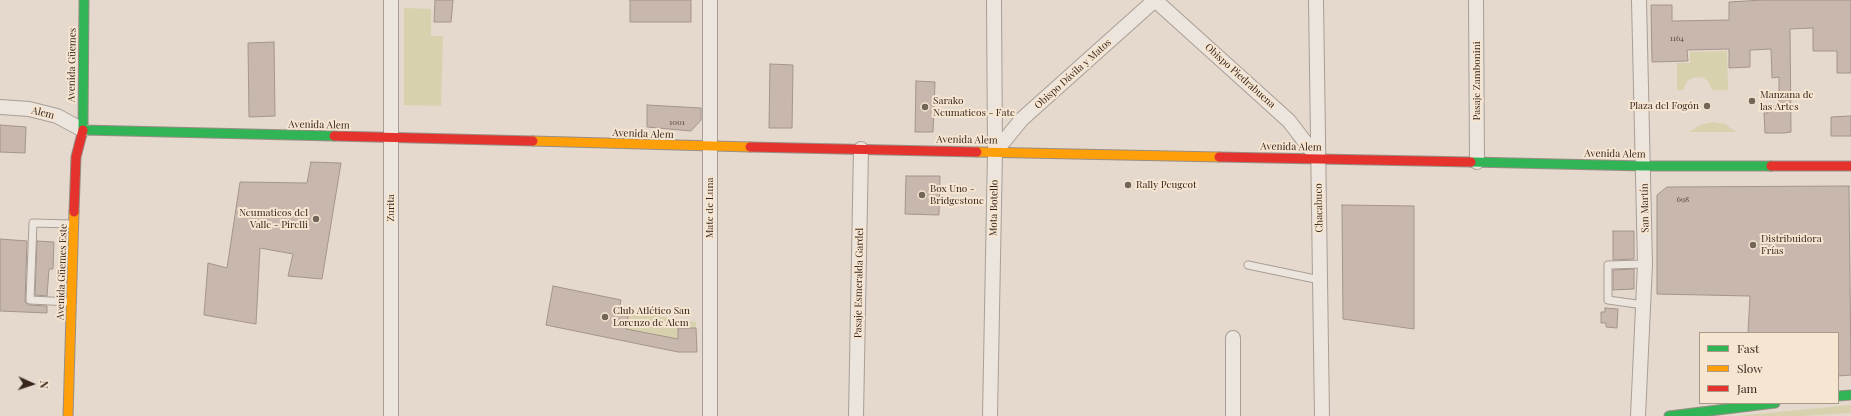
<!DOCTYPE html>
<html>
<head>
<meta charset="utf-8">
<style>
	body { margin:0 }
	#map { position:relative; width:1851px; height:416px; overflow:hidden; background:#e4d9cc; font-family:"Playfair Display",serif }
	canvas { display:block }
	.legend { position:absolute; left:1699px; top:332px; width:140px; height:72px; box-sizing:border-box; background:#f5e5d1; border:1px solid #a99989; margin:0; padding:5px 7px; list-style:none; font-size:12px; color:#37261d }
	.legend li { display:flex; align-items:center; gap:8px; height:20px }
	.legend b { width:20px; border:1px solid #a99989 }
	.north { position:absolute; left:12px; top:364px; width:40px; height:40px; -webkit-text-stroke:3px #f5e5d1; paint-order:stroke; rotate:93deg; font-size:11px; font-weight:700; line-height:16px; text-align:center; color:#37261d }
	.north::after { content:''; display:block; margin:auto; width:14px; height:18px; background:#37261d; clip-path:polygon(50% 0,100% 100%,50% 72%,0 100%) }
</style>
</head>
<body>
<div id="map">
<canvas width="1851" height="416"></canvas>
<ul class="legend">
<li><b style="height:5px;background:#30b455"></b>Fast</li>
<li><b style="height:5px;background:#ff9f0a"></b>Slow</li>
<li><b style="height:5px;background:#e5322d"></b>Jam</li>
</ul>
<div class="north">N</div>
</div>
<script>
const context = document.querySelector('canvas').getContext('2d');
context.lineJoin = 'round';
function fill(path, color) { context.fillStyle = color; context.fill(path, 'evenodd'); }
const shape = rows => new Path2D(rows.map(r => 'M' + r).join(''));
function strokePath(path, color, width, dash) { context.strokeStyle = color; context.lineWidth = width; context.lineCap = dash ? 'butt' : 'round'; context.setLineDash(dash || []); context.stroke(path); }
function write(font, color, halo, rows, align = 'center') {
  context.font = font + ' "Playfair Display",serif'; context.lineWidth = 4; context.setLineDash([]); context.textBaseline = 'middle'; context.strokeStyle = halo; context.fillStyle = color; for (const [text, x, y, turn = 0] of rows) {
    context.save(); context.translate(x, y); context.rotate((+turn || 0) * Math.PI / 180); context.textAlign = isNaN(turn) ? turn : align; if (halo) context.strokeText(text, 0, 0); context.fillText(text, 0, 0); context.restore();
  }
}
fill(shape([
	[404,8,431,9,431,36,443,36,441,106,404,105],
	[1727,51,1728,90,1712,90,1708,81,1704,78,1695,77,1687,81,1683,90,1677,90,1677,63,1690,63,1690,52],
	[1713,122,1725,124,1736,132,1689,132,1700,125],
	[553,286,621,300,619,310,696,322,697,352,546,325],
	[1851,405,1851,413,1801,416,1737,416]
]), '#d7d1ae');
const building = shape([
	[435,0,453,0,451,22,434,22,435,0],
	[630,0,691,0,691,22,630,22,630,0],
	[1763,0,1851,0,1851,73,1837,73,1837,51,1813,51,1813,28,1790,29,1791,132,1784,133,1765,133,1764,113,1768,113,1768,106,1779,106,1779,77,1772,78,1771,49,1750,50,1750,67,1729,68,1729,49,1687,50,1688,61,1652,62,1651,5,1672,5,1672,21,1729,20,1729,2,1763,0],
	[274,42,275,116,249,117,248,43,274,42],
	[770,64,793,65,792,128,769,128,770,64],
	[916,81,935,82,933,132,915,132,916,81],
	[647,105,701,108,701,120,691,131,647,127,647,105],
	[1851,116,1851,136,1831,136,1831,117,1851,116],
	[0,125,26,127,25,153,0,152,0,125],
	[311,162,341,163,322,279,288,276,293,254,260,248,256,324,204,315,208,263,227,268,240,182,307,183,311,162],
	[906,176,940,176,939,215,905,214,906,176],
	[1849,186,1851,375,1838,376,1838,333,1748,333,1750,296,1657,294,1657,195,1667,187,1849,186],
	[1342,205,1414,206,1414,329,1343,319,1342,205],
	[1613,231,1634,231,1634,259,1613,260,1613,231],
	[0,239,27,241,25,302,29,305,47,306,47,313,0,311,0,239],
	[37,241,54,242,53,269,49,269,47,296,35,295,37,241],
	[1634,269,1634,289,1613,290,1613,270,1634,269],
	[553,286,621,300,619,310,629,311,626,329,678,339,678,328,696,328,697,352,678,352,546,325,553,286],
	[1605,308,1618,309,1617,328,1606,327,1606,323,1601,323,1601,312,1605,312,1605,308]
]);
fill(building, '#c8b7ad');
strokePath(building, '#a4948b', 1);
const lane = shape([
	[1248,265,1320,280],
	[71,302,30,300,33,223,72,224],
	[1644,305,1608,300,1608,265,1645,264]
]);
const street = shape([
	[1155,0,1289,121,1318,159],
	[1316,0,1322,416],
	[1476,0,1477,162],
	[0,107,29,109,57,116,83,130],
	[995,152,1022,119,1155,0],
	[391,416,391,0],
	[710,416,710,0],
	[856,416,861,149],
	[990,416,995,152,994,0],
	[1233,416,1233,338],
	[1638,416,1645,264,1639,0]
]);
const fast = shape([
	[84,0,83,130,334,136],
	[1471,162,1644,166,1771,166],
	[1838,396,1851,395],
	[1669,416,1775,403]
]);
const slow = shape([
	[533,141,750,147],
	[977,152,1219,157],
	[68,416,74,212]
]);
const jam = shape([
	[334,136,533,141],
	[750,147,977,152],
	[1219,157,1471,162],
	[1771,166,1851,166],
	[74,212,76,157,83,130]
]);
strokePath(lane, '#a99e95', 9);
strokePath(street, '#a99e95', 16);
strokePath(fast, '#988e85', 11);
strokePath(slow, '#988e85', 11);
strokePath(jam, '#988e85', 11);
strokePath(lane, '#ece5dd', 7);
strokePath(street, '#ece5dd', 14);
strokePath(fast, '#30b455', 9);
strokePath(slow, '#ff9f0a', 9);
strokePath(jam, '#e5322d', 9);
for (const [x, y, r, color] of [
	[1752,101,4,"#74655a"],
	[1707,106,4,"#74655a"],
	[925,107,4,"#74655a"],
	[1128,185,4,"#74655a"],
	[922,195,4,"#74655a"],
	[316,219,4,"#74655a"],
	[1753,245,4,"#74655a"],
	[605,317,4,"#74655a"]
]) { const dot = new Path2D(); dot.arc(x, y, r, 0, 2 * Math.PI); context.fillStyle = color; context.fill(dot); strokePath(dot, '#f5e5d1', 1.5); }
write('8px', '#5b4a41', null, [
	["1164",1677,38],
	["1001",677,122],
	["698",1683,199]
]);
write('10px', '#37261d', '#f5e5d1', [
	["Avenida Güemes",72,65,-89],
	["Obispo Dávila y Matos",1073,74,-42],
	["Obispo Piedrabuena",1240,76,42],
	["Pasaje Zambonini",1477,81,-90],
	["Alem",43,113,14],
	["Avenida Alem",319,125,1],
	["Avenida Alem",643,134,2],
	["Avenida Alem",967,140,1],
	["Avenida Alem",1291,147,1],
	["Avenida Alem",1615,154,1],
	["Zurita",391,208,-90],
	["Mate de Luna",710,208,-90],
	["Mota Botello",994,208,-89],
	["Chacabuco",1319,208,-91],
	["San Martín",1645,208,-91],
	["Avenida Güemes Este",62,272,-88],
	["Pasaje Esmeralda Gardel",859,283,-89]
]);
write('10px', '#37261d', '#f5e5d1', [
	["Manzana de",1760,95],
	["las Artes",1760,107],
	["Sarako",933,101],
	["Neumaticos - Fate",933,113],
	["Plaza del Fogón",1699,106,"right"],
	["Rally Peugeot",1136,185],
	["Box Uno -",930,189],
	["Bridgestone",930,201],
	["Neumaticos del",308,213,"right"],
	["Valle - Pirelli",308,225,"right"],
	["Distribuidora",1761,239],
	["Frías",1761,251],
	["Club Atlético San",613,311],
	["Lorenzo de Alem",613,323]
], 'left');
</script>
</body>
</html>
